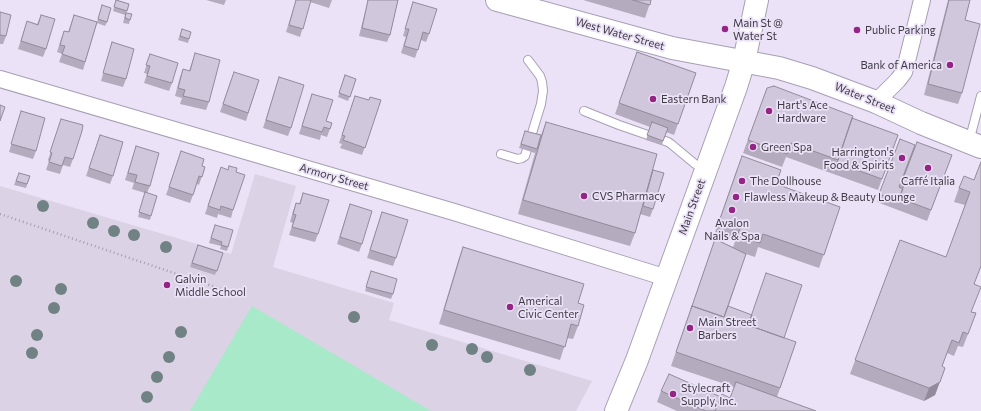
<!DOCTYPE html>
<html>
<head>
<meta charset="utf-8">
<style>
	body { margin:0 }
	canvas { display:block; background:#ece2f8 }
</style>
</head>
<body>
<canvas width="981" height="411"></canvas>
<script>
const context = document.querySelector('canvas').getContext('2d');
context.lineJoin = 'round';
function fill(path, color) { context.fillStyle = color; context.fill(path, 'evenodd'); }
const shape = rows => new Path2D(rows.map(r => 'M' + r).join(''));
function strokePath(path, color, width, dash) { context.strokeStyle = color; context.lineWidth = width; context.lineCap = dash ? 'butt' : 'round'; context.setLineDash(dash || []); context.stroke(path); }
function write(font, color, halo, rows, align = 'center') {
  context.font = font + ' Commissioner,sans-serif'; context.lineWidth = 3.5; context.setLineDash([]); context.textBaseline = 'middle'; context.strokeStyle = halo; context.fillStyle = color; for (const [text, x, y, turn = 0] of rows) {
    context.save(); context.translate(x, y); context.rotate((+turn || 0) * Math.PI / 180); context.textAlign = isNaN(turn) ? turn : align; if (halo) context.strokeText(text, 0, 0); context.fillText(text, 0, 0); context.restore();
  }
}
fill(shape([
	[255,174,296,186,273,267,394,303,389,320,592,381,576,411,0,411,0,186,231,254]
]), '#dcd2e5');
fill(shape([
	[252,306,431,411,190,411]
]), '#a7e9c9');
const service = shape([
	[584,111,619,125,668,142,671,144,695,164],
	[969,142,981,96],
	[501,154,518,159,522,158,525,156,541,104,543,91,542,82,540,76,528,60]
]);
const minor = shape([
	[0,79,454,212,667,278],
	[876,102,898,80,904,72,906,65,922,0]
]);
const primary = shape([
	[497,0,672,48,779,68,812,78,876,102,921,123,981,147],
	[616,411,637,360,736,87,744,61,757,0]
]);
strokePath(service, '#a89fb4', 10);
strokePath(minor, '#a89fb4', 18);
strokePath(primary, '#a89fb4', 24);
strokePath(shape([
	[0,214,233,293]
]), '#a59eaf', 2.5, [1, 3]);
strokePath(service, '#fff', 8);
strokePath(minor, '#fff', 16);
strokePath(primary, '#fff', 22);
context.fillStyle = '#708283';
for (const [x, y] of [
	[43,206],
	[93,223],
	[114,231],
	[134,235],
	[166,247],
	[16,281],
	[61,289],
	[54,308],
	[354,317],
	[181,332],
	[37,335],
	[432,345],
	[472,349],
	[32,353],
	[169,357],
	[487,357],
	[530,370],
	[157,377],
	[147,397]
]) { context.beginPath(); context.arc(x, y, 6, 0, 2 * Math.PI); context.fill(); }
fill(shape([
	[116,0,129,4,126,13,130,20,129,24,123,23,125,15,113,11],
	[206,0,226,0,224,5],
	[296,0,332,0,329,8,310,2,300,37,286,32],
	[368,0,398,0,390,35,387,42,359,36],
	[583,0,651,0,645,18],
	[948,0,970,0,965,20,962,93,958,104,924,95],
	[413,2,429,34,426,42,421,40,415,58,401,53,406,37,403,36],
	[101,10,107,22,105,26,97,23,83,70,59,62,62,54,57,52,61,39,64,31,68,32,74,15,97,22],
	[0,12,6,36,3,44,0,44],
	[41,15,46,49,43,57,18,49,27,21,37,24],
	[182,29,189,39,188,43,178,40],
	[112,42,126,79,123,87,101,81],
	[637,52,696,73,674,135,666,132,662,145,646,140,650,127,615,114],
	[195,53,209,102,206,110,180,104,182,98,175,96,180,77,183,69,189,71],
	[150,54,172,83,169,91,144,83,147,74,144,73],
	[345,75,356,79,348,101,338,97],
	[279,77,291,128,288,136,263,128],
	[231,80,259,80,246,121,220,112],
	[767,88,852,118,898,135,878,190,786,157,782,167,743,153],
	[312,94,326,121,332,123,327,137,321,135,320,140,299,134],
	[355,96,369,100,381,100,362,155,340,148,342,144,339,143],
	[21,111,36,151,33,159,9,152],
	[546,122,653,170,653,209,650,217,640,214,635,233,630,246,518,214,535,153,519,148,525,131,541,135],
	[59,127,73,159,70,167,63,165,60,174,46,170,49,161,48,160],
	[100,135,113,176,110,184,86,176],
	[900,139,915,145,952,155,927,221,877,202],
	[136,146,150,186,147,193,151,216,150,220,138,217,145,193,132,189,134,183,125,180],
	[181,151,202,166,205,167,199,185,197,184,190,203,166,195],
	[229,166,236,172,233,210,231,218,218,214,217,218,205,214,218,175,228,170],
	[737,169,776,184,840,207,819,268,758,247,755,257,746,254,728,308,784,338,796,342,777,397,816,411,677,411,657,402,661,391,730,398,734,387,671,366,715,239,733,247,736,239,715,232],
	[19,173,30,176,26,188,14,185],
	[974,180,974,285,971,312,976,313,963,347,958,346,954,356,947,353,942,367,945,368,935,395,924,401,850,374,900,240,946,257,965,205,954,202,959,188],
	[303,193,318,234,315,242,289,235,293,223,290,222,293,211,296,203,299,204],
	[350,204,362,244,359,252,337,244],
	[382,212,396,258,393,266,367,258],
	[215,225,228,247,227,251,220,249,221,246,209,243],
	[198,245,223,253,215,275,190,267],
	[463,247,578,303,578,326,573,339,567,338,560,360,439,324,458,261],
	[371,271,393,294,391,299,365,291]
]), '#b4abbe');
fill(shape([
	[945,368,935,395,924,401,929,388]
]), '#928b9b');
const building = shape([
	[116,0,129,4,127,11,114,7,116,0],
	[296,0,311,0,303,29,289,25,296,0],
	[368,0,398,0,390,35,362,28,368,0],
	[633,0,651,0,650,5,633,0],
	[949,0,970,0,965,20,980,24,962,93,928,84,949,0],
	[413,2,437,9,429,34,423,32,418,50,404,46,409,29,405,29,413,2],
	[102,5,111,8,107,22,98,19,102,5],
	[0,12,11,15,6,36,0,35,0,12],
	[126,13,132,14,130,20,125,18,126,13],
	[41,15,55,19,46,49,21,41,27,21,38,25,41,15],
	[74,15,97,22,85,62,62,54,65,46,60,45,64,31,69,32,74,15],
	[182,29,191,32,189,39,180,36,182,29],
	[112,42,134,49,126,79,103,73,112,42],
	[637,52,696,73,678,124,619,103,637,52],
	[195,53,220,60,209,102,183,96,185,90,178,88,183,69,190,71,195,53],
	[150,54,178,63,172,83,147,76,150,66,146,65,150,54],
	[234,72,259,80,248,113,223,104,234,72],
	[345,75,356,79,350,97,339,93,345,75],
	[279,77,304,85,291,128,266,120,279,77],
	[774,86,853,116,838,160,791,143,787,154,748,140,767,88,774,86],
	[312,94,333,100,326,121,332,123,330,129,324,127,322,132,302,126,312,94],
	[355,96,369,100,370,97,381,100,365,148,343,140,345,136,342,135,355,96],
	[0,105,5,107,0,121,0,105],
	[21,111,45,118,36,151,11,144,21,111],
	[852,118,898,135,882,179,837,163,852,118],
	[61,119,83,125,82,131,73,159,65,157,62,166,49,162,52,153,50,152,61,119],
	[546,122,657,154,635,233,523,200,546,122],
	[652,122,668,128,663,141,647,135,652,122],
	[525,131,541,135,537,149,521,144,525,131],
	[100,135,123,142,113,176,89,168,100,135],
	[900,139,915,145,899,187,903,189,898,201,879,194,900,139],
	[917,142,952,155,931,210,899,198,904,185,901,184,917,142],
	[136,146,159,153,150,186,135,182,137,175,128,173,136,146],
	[181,151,204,159,202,166,205,167,202,177,199,176,193,195,169,187,181,151],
	[742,156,781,170,776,184,840,207,824,255,763,234,760,243,737,236,741,226,720,219,742,156],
	[981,162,981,266,974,284,981,287,971,312,976,313,968,334,963,332,959,343,952,340,942,366,945,368,940,382,929,388,855,360,900,240,946,257,970,192,959,188,964,176,974,180,981,162],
	[229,166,237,168,236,172,245,175,233,210,221,206,220,210,208,206,221,167,228,170,229,166],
	[653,170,664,173,653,209,643,206,653,170],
	[19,173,30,176,27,184,16,181,19,173],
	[145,192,157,196,151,216,139,212,145,192],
	[303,193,329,200,318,234,292,227,296,215,293,214,296,203,300,204,303,193],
	[350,204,372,211,362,244,340,237,350,204],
	[382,212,408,220,396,258,370,250,382,212],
	[215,225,233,230,228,247,221,245,222,242,211,238,215,225],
	[715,239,746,254,724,317,692,306,691,309,715,239],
	[198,245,223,253,217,271,192,263,198,245],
	[463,247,584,284,578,303,584,305,578,326,571,324,565,347,444,310,463,247],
	[371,271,397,279,393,294,366,287,371,271],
	[766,273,802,285,784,338,748,325,766,273],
	[692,306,724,317,728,306,752,315,748,325,796,342,780,388,676,352,692,306],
	[669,374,721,397,715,411,706,411,661,391,669,374],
	[736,382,816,411,715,411,722,394,730,398,736,382]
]);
fill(building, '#d1c7dd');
strokePath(building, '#928b9b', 1);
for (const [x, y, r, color] of [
	[725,29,4,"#942585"],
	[857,30,4,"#942585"],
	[950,65,4,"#942585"],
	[653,99,4,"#942585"],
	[769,111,4,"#942585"],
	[753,147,4,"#942585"],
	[902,158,4,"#942585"],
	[928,168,4,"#942585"],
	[742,181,4,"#942585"],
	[584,196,4,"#942585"],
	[736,197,4,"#942585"],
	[732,210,4,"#942585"],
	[167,285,4,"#942585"],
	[510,307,4,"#942585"],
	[690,328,4,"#942585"],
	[673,394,4,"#942585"]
]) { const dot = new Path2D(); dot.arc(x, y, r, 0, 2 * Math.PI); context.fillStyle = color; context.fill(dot); strokePath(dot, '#ece2f8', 1.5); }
write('11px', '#3e3a43', '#ece2f8', [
	["Main St @",733,23],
	["Water St",733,36],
	["Public Parking",865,30],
	["Bank of America",942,65,"right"],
	["Eastern Bank",661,99],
	["Hart's Ace",777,105],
	["Hardware",777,118],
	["Green Spa",761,147],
	["Harrington's",894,152,"right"],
	["Food & Spirits",894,165,"right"],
	["The Dollhouse",750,181],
	["Caffé Italia",928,181,"center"],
	["CVS Pharmacy",592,196],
	["Flawless Makeup & Beauty Lounge",744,197],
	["Avalon",732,223,"center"],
	["Nails & Spa",732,236,"center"],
	["Galvin",175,279],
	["Middle School",175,292],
	["Americal",518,301],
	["Civic Center",518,314],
	["Main Street",698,322],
	["Barbers",698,335],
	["Stylecraft",681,388],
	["Supply, Inc.",681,401]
], 'left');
write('11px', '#3e3a43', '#ece2f8', [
	["West Water Street",620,34,16],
	["Water Street",865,98,22],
	["Armory Street",334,177,16],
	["Main Street",692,207,-70]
]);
</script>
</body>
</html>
